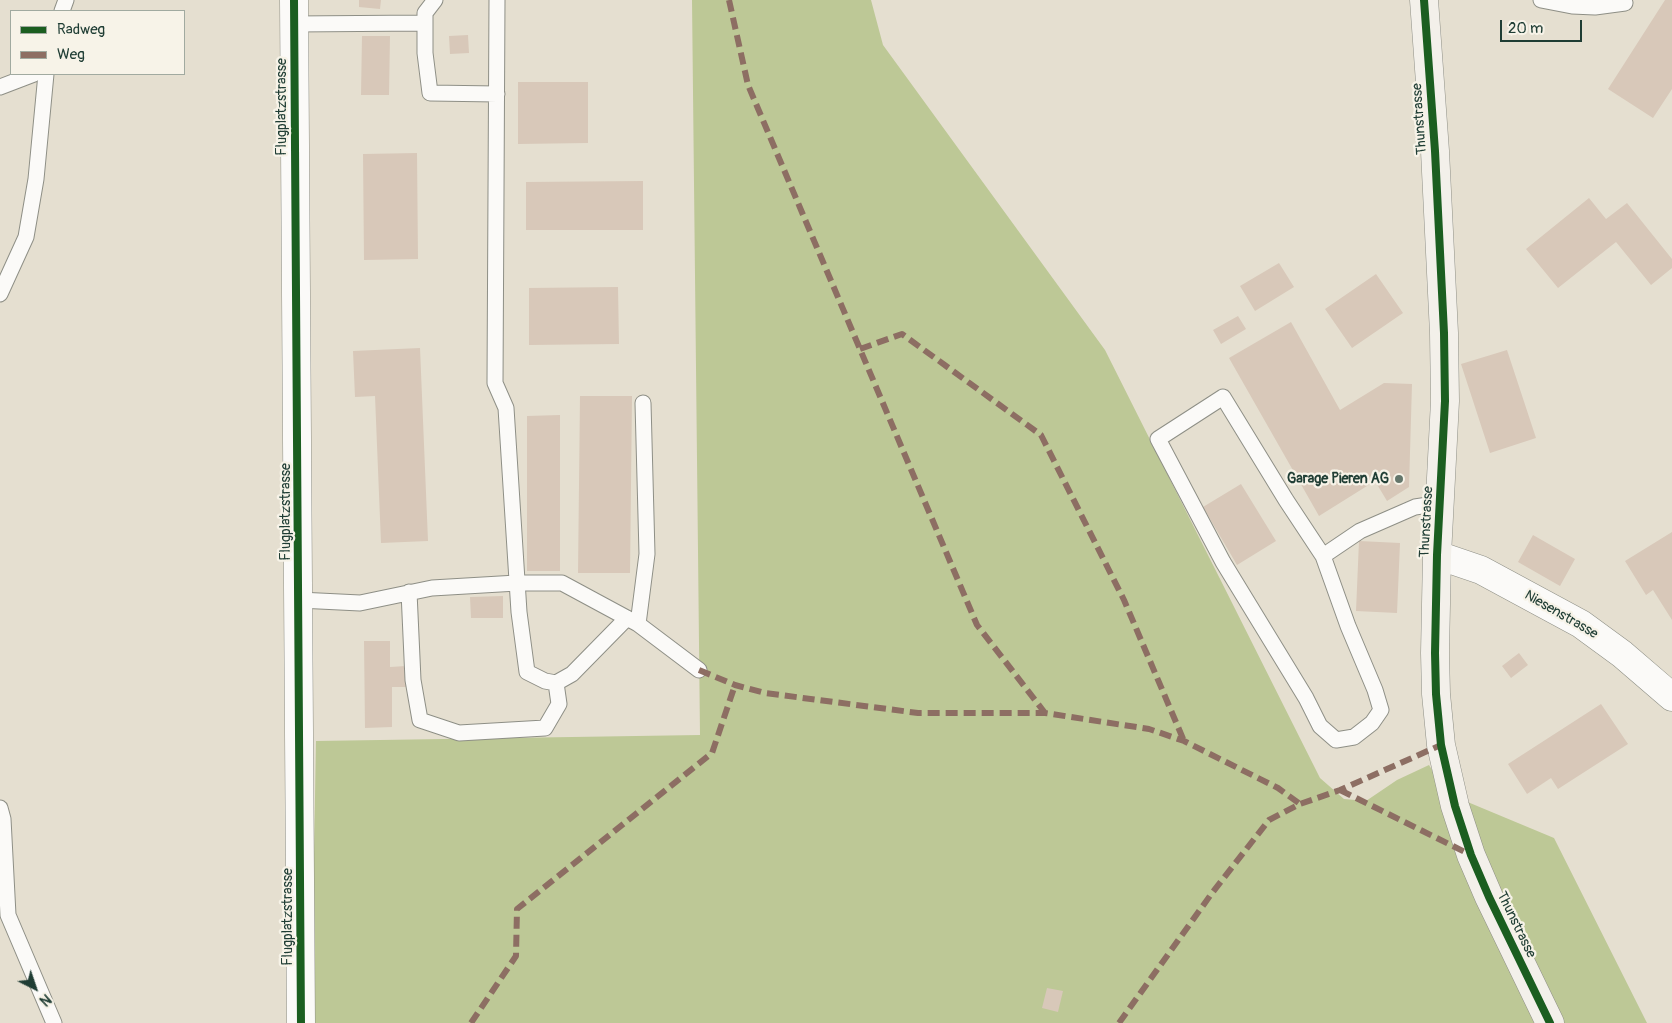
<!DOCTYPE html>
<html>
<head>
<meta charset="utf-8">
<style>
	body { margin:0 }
	#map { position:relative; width:1672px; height:1023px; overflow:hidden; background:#e5dfd0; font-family:Pangolin,sans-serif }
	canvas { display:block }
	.legend { position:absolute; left:10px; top:10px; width:175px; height:65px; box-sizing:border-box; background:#f7f3e8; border:1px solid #a1aaa0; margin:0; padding:6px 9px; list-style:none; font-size:15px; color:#1f3d34 }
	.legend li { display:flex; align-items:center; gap:10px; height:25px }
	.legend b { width:25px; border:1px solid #a1aaa0 }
	.north { position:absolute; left:10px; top:963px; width:50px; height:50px; -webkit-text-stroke:4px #f7f3e8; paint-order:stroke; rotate:139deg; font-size:14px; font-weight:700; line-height:20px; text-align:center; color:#1f3d34 }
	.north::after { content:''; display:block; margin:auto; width:18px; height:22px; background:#1f3d34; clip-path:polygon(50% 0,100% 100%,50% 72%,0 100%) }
	.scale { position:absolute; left:1500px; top:20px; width:82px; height:22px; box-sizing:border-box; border:2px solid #1f3d34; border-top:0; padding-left:6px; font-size:15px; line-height:18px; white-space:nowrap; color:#1f3d34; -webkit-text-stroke:4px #f7f3e8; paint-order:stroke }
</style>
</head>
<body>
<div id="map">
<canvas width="1672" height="1023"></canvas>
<ul class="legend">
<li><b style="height:6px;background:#1b5e20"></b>Radweg</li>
<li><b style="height:6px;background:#8d6e63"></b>Weg</li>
</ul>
<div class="north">N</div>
<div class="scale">20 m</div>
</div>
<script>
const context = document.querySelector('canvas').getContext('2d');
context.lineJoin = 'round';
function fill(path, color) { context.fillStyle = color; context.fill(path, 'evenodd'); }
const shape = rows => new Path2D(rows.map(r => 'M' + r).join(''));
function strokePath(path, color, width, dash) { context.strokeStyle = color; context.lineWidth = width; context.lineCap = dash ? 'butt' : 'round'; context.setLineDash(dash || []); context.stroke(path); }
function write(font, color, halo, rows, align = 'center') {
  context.font = font + ' Pangolin,sans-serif'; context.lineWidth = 4.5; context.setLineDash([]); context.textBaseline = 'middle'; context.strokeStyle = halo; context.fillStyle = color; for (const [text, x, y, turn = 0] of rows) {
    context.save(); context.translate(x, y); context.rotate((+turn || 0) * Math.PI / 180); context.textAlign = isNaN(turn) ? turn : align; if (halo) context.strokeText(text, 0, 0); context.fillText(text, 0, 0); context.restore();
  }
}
fill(shape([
	[692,0,871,0,883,45,1105,350,1320,778,1344,799,1366,801,1397,780,1429,765,1446,793,1554,838,1647,1023,311,1023,316,741,700,735]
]), '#bdc896');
fill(shape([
	[359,0,381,0,380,9,359,7],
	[1665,0,1672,0,1672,89,1653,118,1608,89],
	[468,35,469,53,450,54,449,36],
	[362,36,390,36,389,95,361,95],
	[518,82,588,82,588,143,518,144],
	[417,153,418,259,364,260,363,154],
	[643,181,643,230,526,230,526,182],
	[1589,198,1606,219,1627,203,1672,259,1672,268,1651,285,1616,242,1558,288,1526,249],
	[1279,263,1294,287,1255,311,1240,286],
	[1376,274,1403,313,1352,348,1325,309],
	[618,287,619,344,529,345,529,288],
	[1238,316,1246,329,1221,344,1213,330],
	[1291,322,1340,410,1384,383,1412,384,1409,487,1387,501,1375,481,1319,516,1229,358],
	[420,348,428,541,381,543,375,396,355,397,353,351],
	[1507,350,1536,438,1490,453,1461,364],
	[580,396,632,396,630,573,578,573],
	[560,415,560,571,527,571,527,416],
	[1241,484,1276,541,1237,565,1203,507],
	[1672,532,1672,620,1653,590,1646,595,1625,561],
	[1533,535,1575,559,1560,586,1518,562],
	[1359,541,1400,543,1397,613,1356,611],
	[503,596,503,618,471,618,470,597],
	[364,641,390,641,390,667,406,666,406,687,392,687,392,727,365,728],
	[1519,653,1528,665,1511,678,1502,666],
	[1601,704,1628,744,1558,789,1551,778,1527,794,1508,764],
	[1047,988,1063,991,1058,1012,1042,1008]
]), '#d8c8b9');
const lane = shape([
	[435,0,425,13,425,53,430,93,497,94],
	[497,0,495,383,506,408,519,612,527,672,545,681,556,683,572,674,627,618],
	[1541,0,1572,6,1595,7,1625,3],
	[62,11,66,0],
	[294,24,424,23],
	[0,87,34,74],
	[0,294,26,237,36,179,46,74],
	[1323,556,1286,500,1223,397,1158,439,1223,562,1306,698,1320,726,1336,740,1354,737,1372,723,1381,710,1375,690,1348,626,1323,556,1360,531,1415,507,1441,503],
	[409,592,413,680,420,720,459,733,545,728,559,704,556,683],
	[299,600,360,603,432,588,517,583,562,583,638,624,699,670],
	[638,624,647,554,643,403],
	[0,808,3,819,8,915,54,1023]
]);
const street = shape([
	[294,0,301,1023],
	[1437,555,1481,570,1581,624,1622,654,1672,697]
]);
const secondary = shape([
	[1424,0,1435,151,1444,333,1445,401,1437,555,1435,653,1436,694,1441,745,1455,806,1471,855,1489,897,1550,1023]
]);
strokePath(lane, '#8e8f86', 17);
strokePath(street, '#8e8f86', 29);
strokePath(secondary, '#8e8f86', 29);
strokePath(lane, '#fbfaf8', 15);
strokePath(street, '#fbfaf8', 28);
strokePath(secondary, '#f3f0ea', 28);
strokePath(shape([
	[729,0,748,85,977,625,1045,713],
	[860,349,902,334,1041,435,1124,600,1184,741],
	[699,670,735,685,765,693,918,713,1045,713,1149,729,1184,741,1278,788,1300,804],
	[1340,790,1471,855],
	[471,1023,516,956,517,909,712,753,735,685],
	[1119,1023,1212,893,1269,820,1300,804,1340,790,1441,745]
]), '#8d6e63', 6, [12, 6]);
strokePath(shape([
	[294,0,301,1023],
	[1424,0,1435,151,1444,333,1445,401,1437,555,1435,653,1436,694,1441,745,1455,806,1471,855,1489,897,1550,1023]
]), '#1b5e20', 8);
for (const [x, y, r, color] of [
	[1399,479,5,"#64766b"]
]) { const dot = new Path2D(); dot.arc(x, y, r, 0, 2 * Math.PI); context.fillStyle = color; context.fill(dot); strokePath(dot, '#f7f3e8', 2); }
write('14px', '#1f3d34', '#f7f3e8', [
	["Flugplatzstrasse",282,107,-90],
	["Thunstrasse",1420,119,-94],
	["Flugplatzstrasse",286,512,-90],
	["Thunstrasse",1427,522,-87],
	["Niesenstrasse",1561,615,30],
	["Flugplatzstrasse",288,917,-90],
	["Thunstrasse",1516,925,64]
]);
write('bold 14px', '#1f3d34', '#f7f3e8', [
	["Garage Pieren AG",1389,479]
], 'right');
</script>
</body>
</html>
